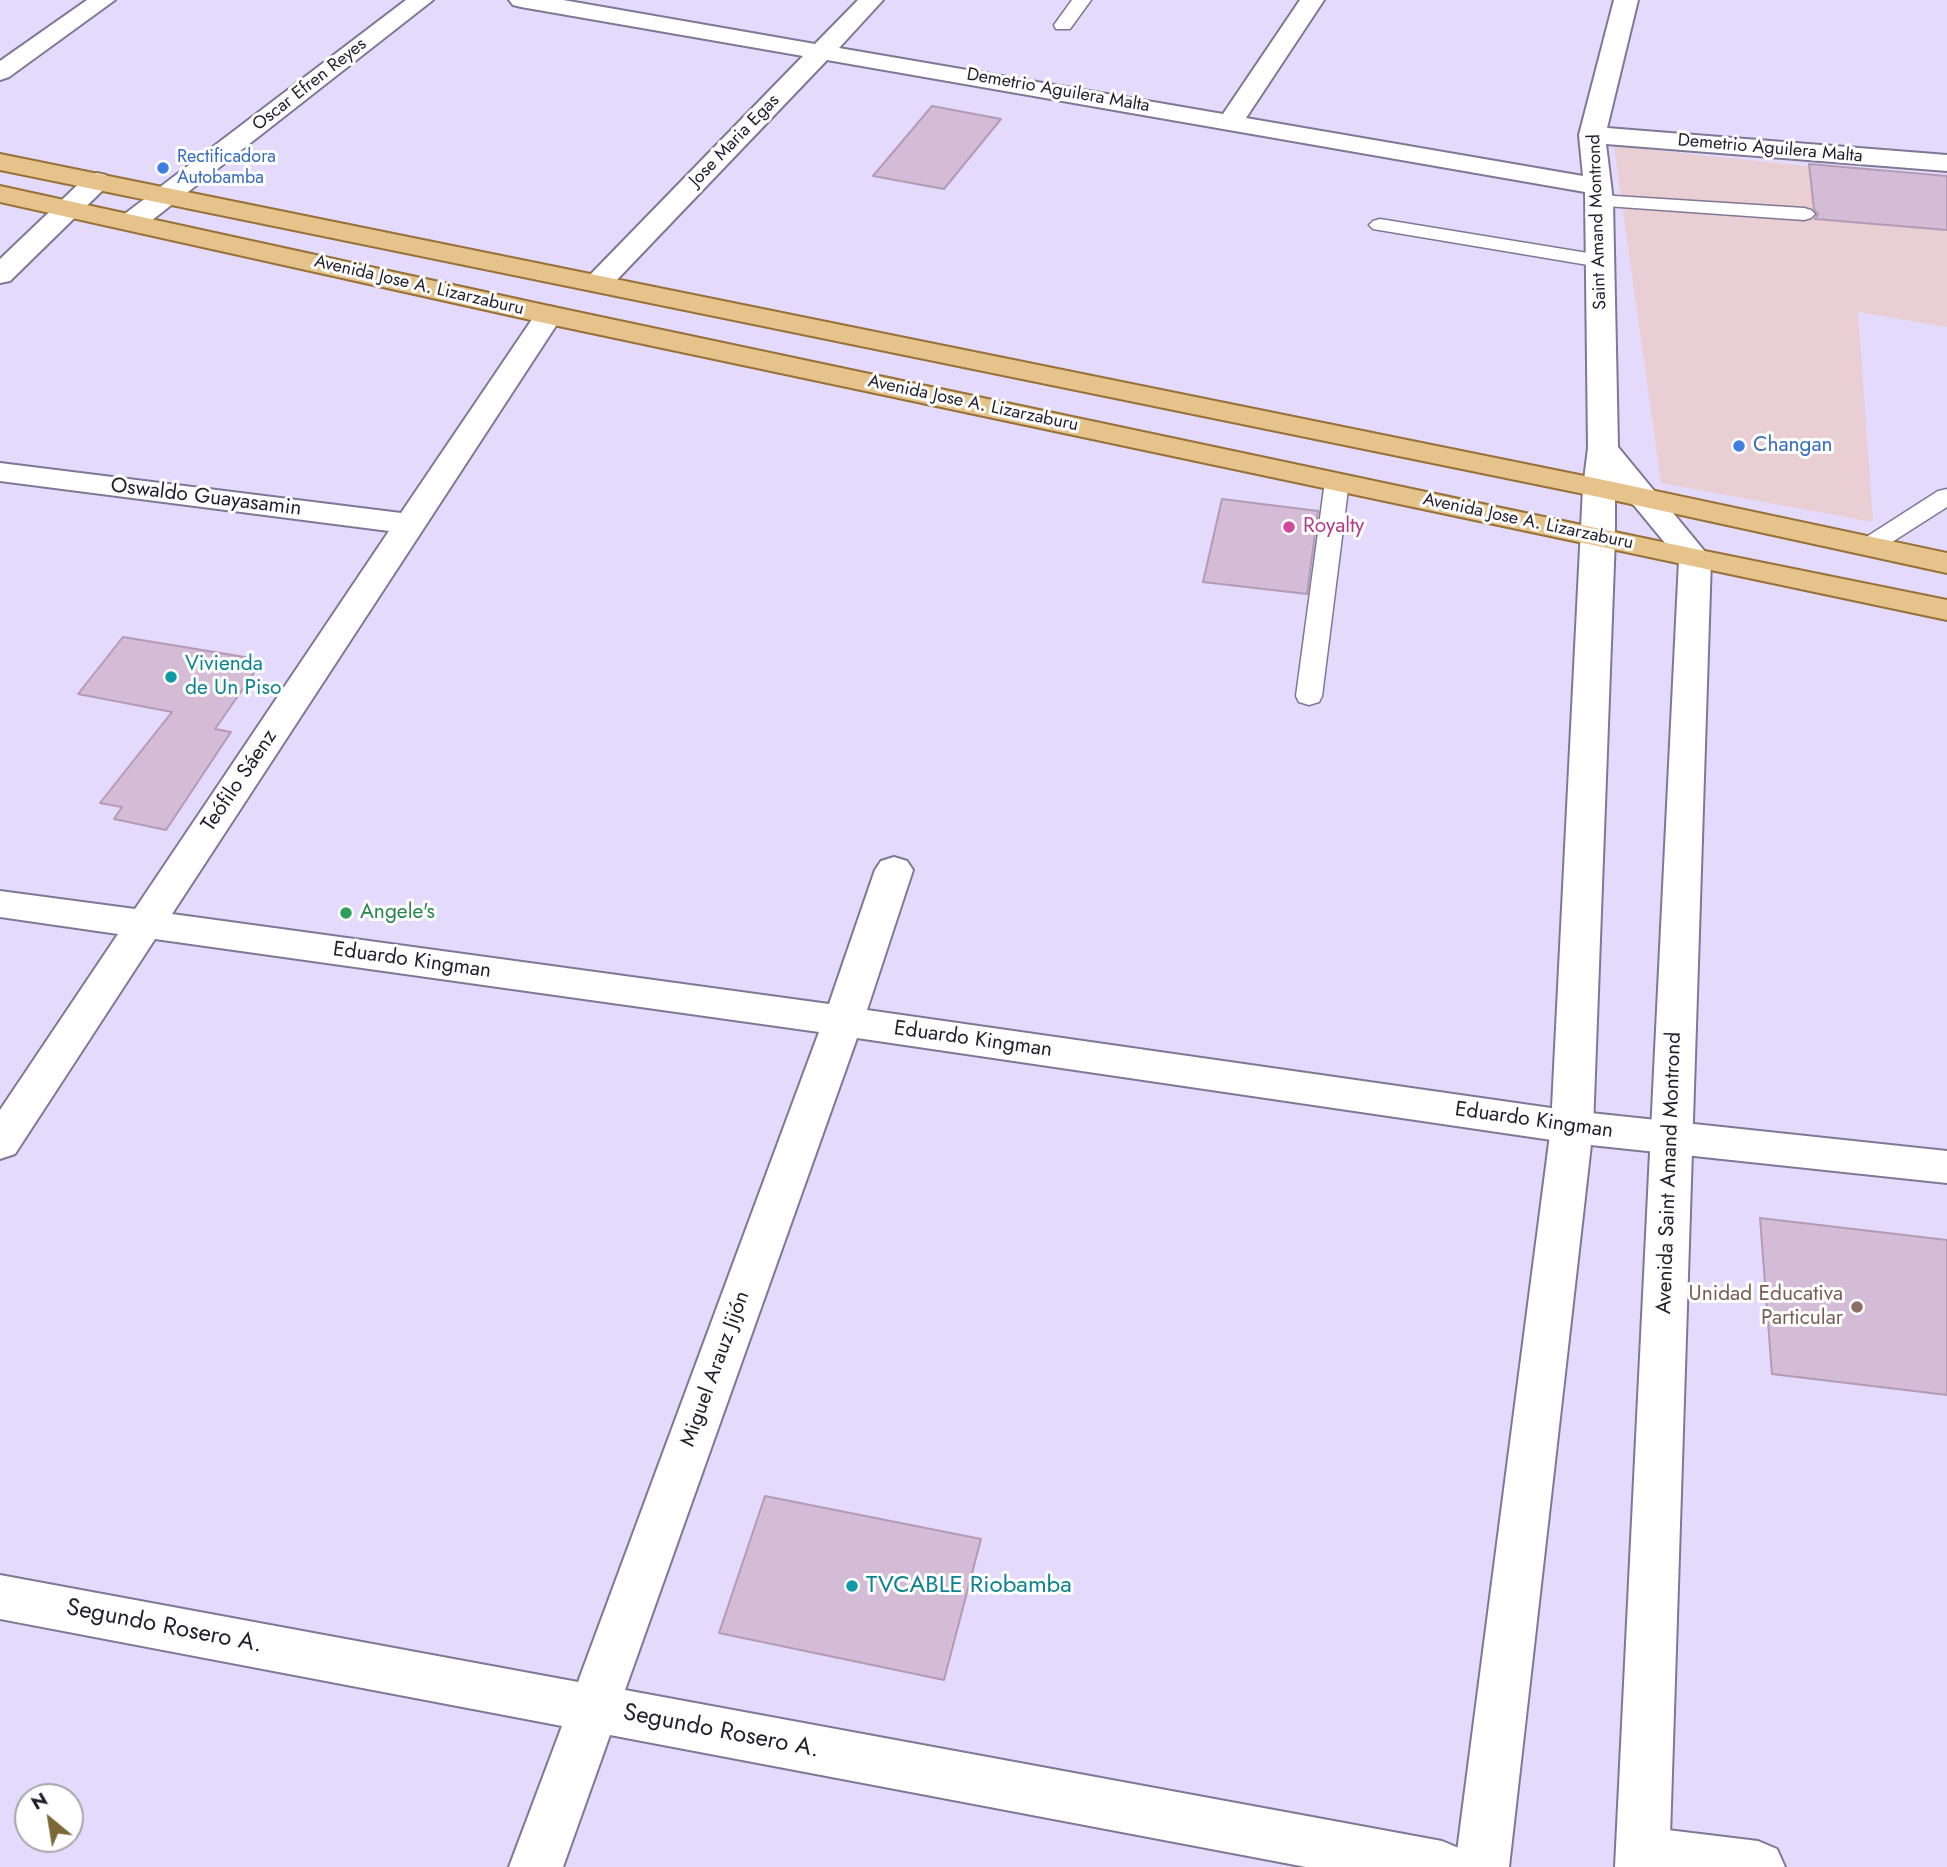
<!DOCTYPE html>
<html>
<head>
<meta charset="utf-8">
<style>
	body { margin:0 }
	#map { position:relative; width:1947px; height:1867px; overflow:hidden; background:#e3dafc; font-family:Jost,sans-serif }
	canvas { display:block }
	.north { position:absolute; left:14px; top:1783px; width:70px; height:70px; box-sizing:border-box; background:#fff; border:2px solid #a7a5aa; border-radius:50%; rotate:330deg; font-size:19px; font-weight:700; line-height:28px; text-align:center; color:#221f2b }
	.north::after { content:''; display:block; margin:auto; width:24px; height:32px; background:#7b6836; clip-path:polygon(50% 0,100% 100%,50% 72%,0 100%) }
</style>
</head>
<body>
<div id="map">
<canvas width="1947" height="1867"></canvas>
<div class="north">N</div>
</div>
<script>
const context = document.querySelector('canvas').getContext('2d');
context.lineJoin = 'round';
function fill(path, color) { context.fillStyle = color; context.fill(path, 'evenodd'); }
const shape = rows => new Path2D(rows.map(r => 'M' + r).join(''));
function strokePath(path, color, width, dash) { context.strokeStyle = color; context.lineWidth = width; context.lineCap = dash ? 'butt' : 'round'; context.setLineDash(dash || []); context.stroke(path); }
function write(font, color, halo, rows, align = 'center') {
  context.font = font + ' Jost,sans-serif'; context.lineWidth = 6; context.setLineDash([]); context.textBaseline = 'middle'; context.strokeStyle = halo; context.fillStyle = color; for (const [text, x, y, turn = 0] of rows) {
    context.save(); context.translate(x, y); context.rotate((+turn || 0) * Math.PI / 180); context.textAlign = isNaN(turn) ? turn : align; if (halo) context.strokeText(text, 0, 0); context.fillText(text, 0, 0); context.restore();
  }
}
fill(shape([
	[1614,146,1947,181,1947,327,1858,312,1873,522,1661,483]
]), '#e9ced3');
const building = shape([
	[932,106,1001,119,944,189,873,176,932,106],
	[1809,164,1947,176,1947,230,1815,219,1818,214,1814,209,1809,164],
	[1222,499,1318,511,1307,594,1203,582,1222,499],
	[123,637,263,660,215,729,231,732,166,830,114,819,122,807,100,803,172,712,78,694,123,637],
	[1760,1218,1947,1240,1947,1395,1772,1374,1760,1218],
	[765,1496,981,1539,944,1680,719,1633,765,1496]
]);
fill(building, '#d4bbd6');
strokePath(building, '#b39bb6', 2);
const service = shape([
	[1072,0,1091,0,1070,29,1056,29,1054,25,1072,0],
	[1599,195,1804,208,1811,210,1815,214,1811,218,1804,220,1592,205,1589,201,1592,197,1599,195],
	[1380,219,1600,255,1608,256,1611,261,1608,266,1600,267,1373,229,1369,225,1373,221,1380,219],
	[1337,474,1346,476,1349,481,1322,696,1319,702,1309,705,1299,702,1296,696,1325,481,1328,476,1337,474],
	[1947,489,1947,507,1878,551,1869,554,1860,551,1856,546,1860,541,1938,491,1947,489]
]);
const minor = shape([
	[87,0,115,0,9,77,0,80,0,61,87,0],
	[406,0,433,0,142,228,132,230,122,228,118,222,122,216,406,0],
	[509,0,563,0,815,44,858,0,883,0,839,48,1223,114,1300,0,1324,0,1246,118,1583,176,1579,135,1614,0,1638,0,1607,128,1947,155,1947,171,1606,144,1613,201,1618,447,1660,498,1655,505,1644,508,1633,505,1615,483,1610,495,1599,497,1588,495,1583,488,1588,448,1585,192,827,60,609,288,599,290,589,288,585,282,589,276,803,56,521,7,513,5,509,0],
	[97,173,106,175,110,181,106,187,10,281,0,283,0,259,88,175,97,173],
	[549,306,559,309,563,315,172,914,829,1004,875,870,881,861,894,857,907,861,913,870,867,1010,1572,1111,1947,1151,1947,1183,1572,1143,857,1038,625,1690,1442,1841,1461,1849,1469,1867,1306,1867,610,1735,563,1867,509,1867,562,1726,0,1619,0,1575,578,1682,819,1032,155,939,15,1154,0,1159,0,1110,118,934,0,917,0,891,135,909,389,531,0,481,0,463,401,513,539,309,549,306],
	[1643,1827,1758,1841,1777,1849,1785,1867,1623,1867,1617,1853,1624,1835,1643,1827]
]);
const tertiary = shape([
	[1599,479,1610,481,1615,488,1615,537,1593,1127,1509,1867,1455,1867,1551,1127,1583,488,1588,481,1599,479],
	[1644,488,1655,491,1711,559,1669,1867,1615,1867,1679,560,1628,498,1633,491,1644,488]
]);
const primary = shape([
	[0,154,1599,479,1947,553,1947,573,1599,497,0,170,0,154],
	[0,186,549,306,1695,549,1947,600,1947,620,549,324,0,202,0,186]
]);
strokePath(service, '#807795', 3);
strokePath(minor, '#807795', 4);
strokePath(tertiary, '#807795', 4);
strokePath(primary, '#967037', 4);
fill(service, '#fff');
fill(minor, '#fff');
fill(tertiary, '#fff');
fill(primary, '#e5c38b');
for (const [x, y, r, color] of [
	[163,168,7,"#3f7fe0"],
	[1739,446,7,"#3f7fe0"],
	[1289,527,7,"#d1479c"],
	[171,677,7,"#0f9aa8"],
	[346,913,7,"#2e9e5b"],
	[1857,1307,7,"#8d6e63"],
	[852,1586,7,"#0f9aa8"]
]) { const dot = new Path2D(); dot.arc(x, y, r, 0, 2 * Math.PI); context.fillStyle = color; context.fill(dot); strokePath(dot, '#fff', 2.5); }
write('18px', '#221f2b', '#fff', [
	["Oscar Efren Reyes",310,85,-38],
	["Demetrio Aguilera Malta",1058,91,10],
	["Jose Maria Egas",735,141,-46],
	["Demetrio Aguilera Malta",1770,149,5],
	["Saint Amand Montrond",1598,222,-92],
	["Avenida Jose A. Lizarzaburu",419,286,13],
	["Avenida Jose A. Lizarzaburu",973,404,12],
	["Avenida Jose A. Lizarzaburu",1528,522,12]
]);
write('18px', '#366cbe', '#fff', [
	["Rectificadora",177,158],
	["Autobamba",177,179]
], 'left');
write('21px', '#366cbe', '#fff', [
	["Changan",1753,446]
], 'left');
write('21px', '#221f2b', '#fff', [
	["Oswaldo Guayasamin",206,498,7],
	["Teófilo Sáenz",240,781,-56],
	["Eduardo Kingman",412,961,8],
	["Eduardo Kingman",973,1040,8],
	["Eduardo Kingman",1534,1121,8],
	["Avenida Saint Amand Montrond",1670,1173,-88],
	["Miguel Arauz Jijón",716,1369,-70]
]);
write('21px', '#b23c85', '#fff', [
	["Royalty",1303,527]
], 'left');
write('21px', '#0d838f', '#fff', [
	["Vivienda",185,665],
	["de Un Piso",185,689]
], 'left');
write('21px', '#27864d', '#fff', [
	["Angele's",360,913]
], 'left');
write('21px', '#785e54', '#fff', [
	["Unidad Educativa",1843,1295],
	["Particular",1843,1319]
], 'right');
write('24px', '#0d838f', '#fff', [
	["TVCABLE Riobamba",866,1586]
], 'left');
write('24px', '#221f2b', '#fff', [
	["Segundo Rosero A.",164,1627,11],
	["Segundo Rosero A.",721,1732,11]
]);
</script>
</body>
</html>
